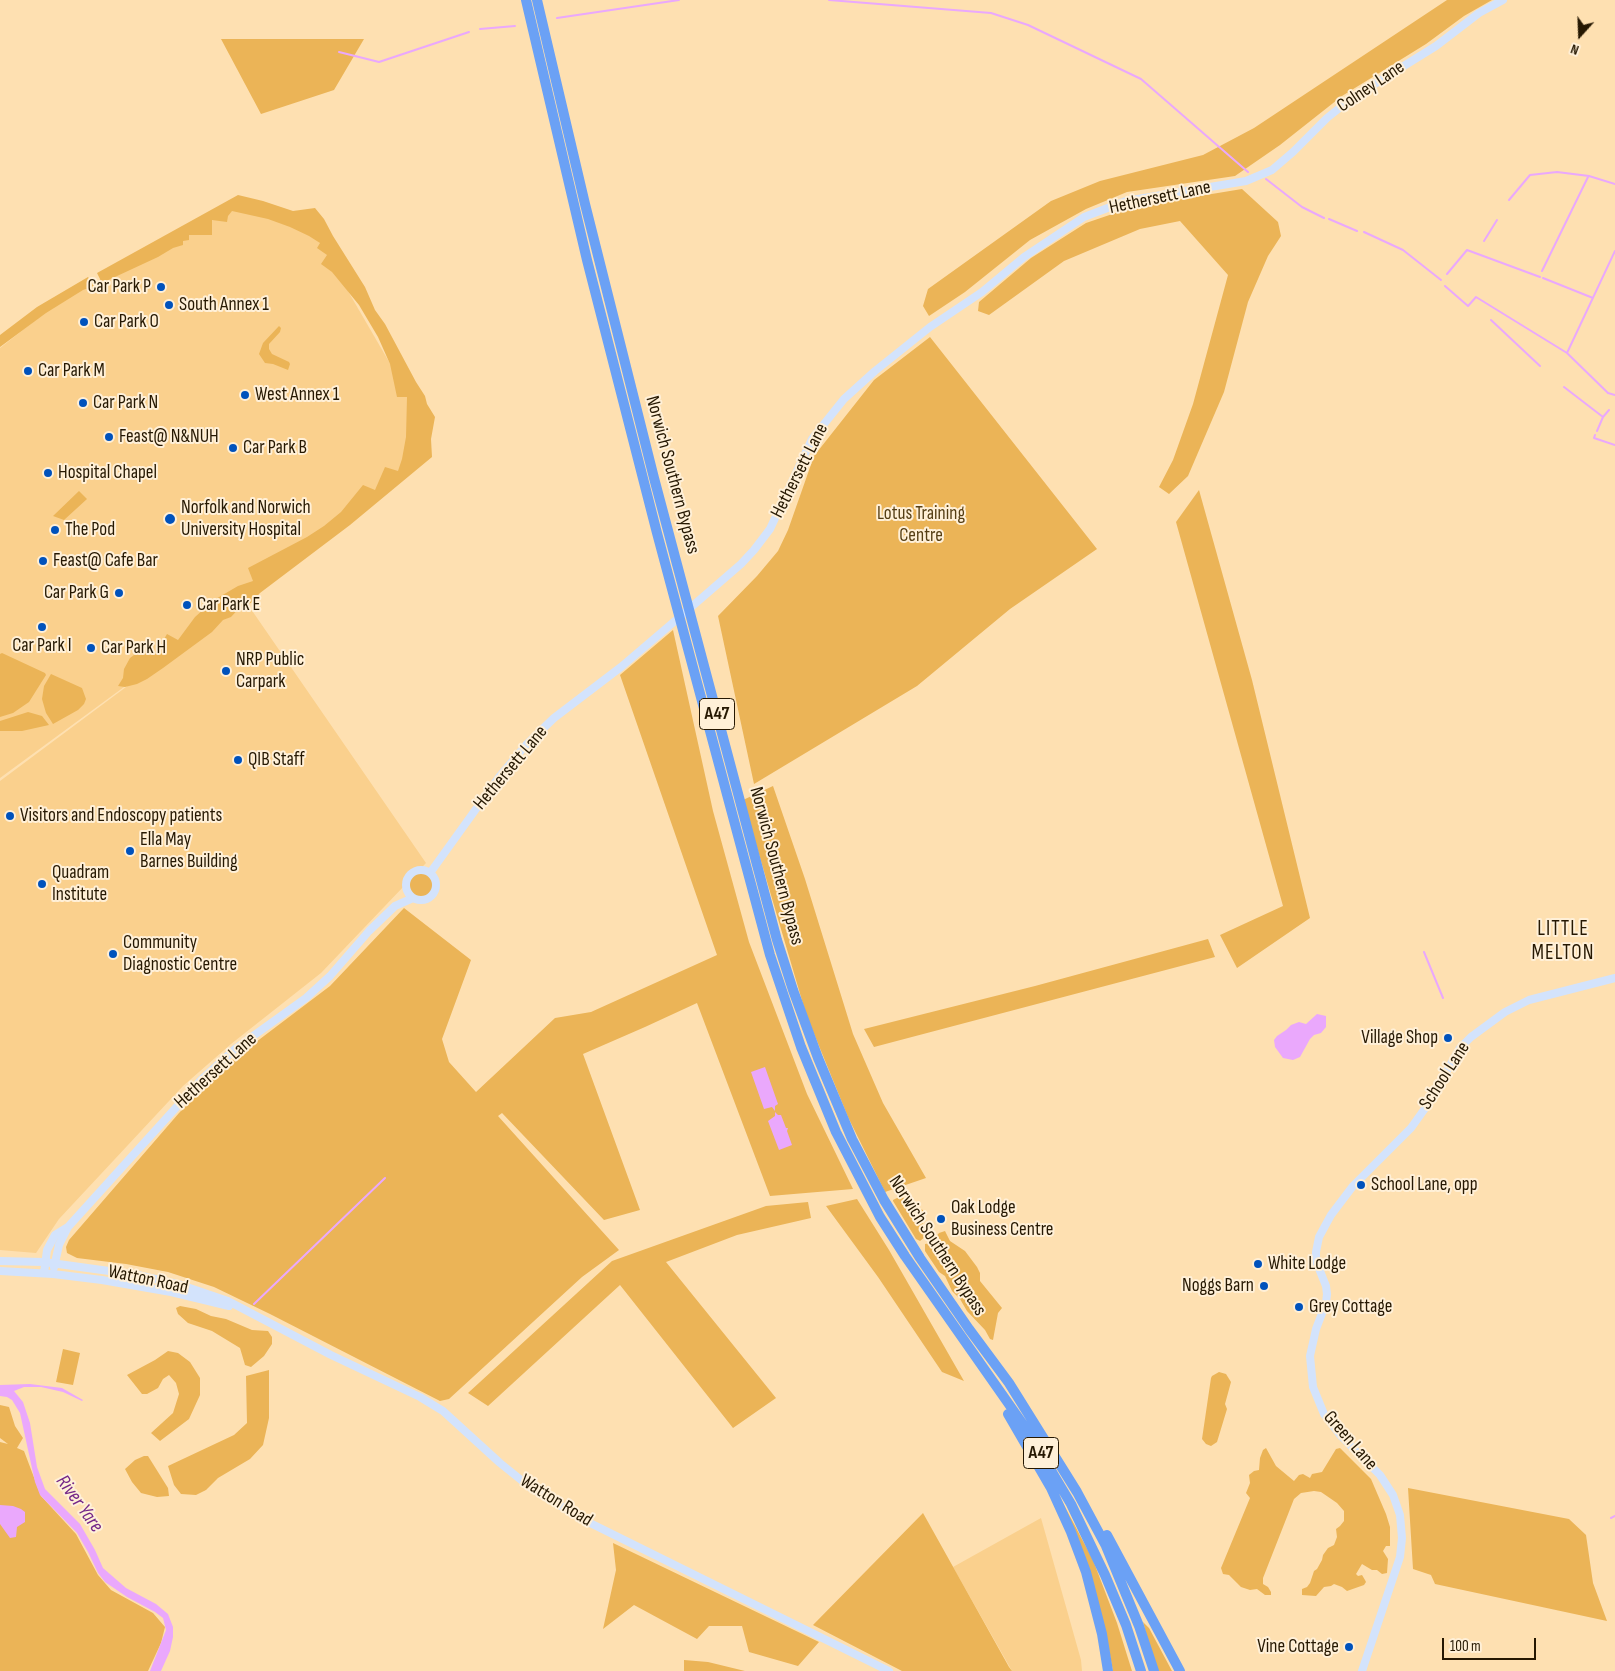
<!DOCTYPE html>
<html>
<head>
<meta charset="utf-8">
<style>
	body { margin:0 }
	#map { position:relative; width:1615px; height:1671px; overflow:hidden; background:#fee0b1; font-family:"Sofia Sans Condensed",sans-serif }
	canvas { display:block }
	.north { position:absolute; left:1555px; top:10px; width:50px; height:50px; -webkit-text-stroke:4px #fff0d8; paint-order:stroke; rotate:200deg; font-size:14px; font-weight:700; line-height:20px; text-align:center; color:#261802 }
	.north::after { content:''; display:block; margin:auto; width:18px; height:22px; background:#261802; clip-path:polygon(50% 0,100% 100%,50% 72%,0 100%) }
	.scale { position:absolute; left:1442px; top:1638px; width:94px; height:22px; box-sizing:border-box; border:2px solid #261802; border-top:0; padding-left:6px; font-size:15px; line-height:18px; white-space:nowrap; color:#261802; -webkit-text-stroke:4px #fff0d8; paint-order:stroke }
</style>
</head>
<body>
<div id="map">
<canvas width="1615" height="1671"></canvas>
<div class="north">N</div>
<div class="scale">100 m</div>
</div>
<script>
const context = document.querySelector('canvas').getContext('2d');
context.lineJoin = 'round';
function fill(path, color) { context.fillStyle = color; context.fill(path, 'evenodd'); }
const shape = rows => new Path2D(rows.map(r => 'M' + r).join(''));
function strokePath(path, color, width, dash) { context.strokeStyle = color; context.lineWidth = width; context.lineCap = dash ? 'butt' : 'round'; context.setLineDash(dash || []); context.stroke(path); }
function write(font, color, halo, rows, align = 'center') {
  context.font = font + ' "Sofia Sans Condensed",sans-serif'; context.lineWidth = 4; context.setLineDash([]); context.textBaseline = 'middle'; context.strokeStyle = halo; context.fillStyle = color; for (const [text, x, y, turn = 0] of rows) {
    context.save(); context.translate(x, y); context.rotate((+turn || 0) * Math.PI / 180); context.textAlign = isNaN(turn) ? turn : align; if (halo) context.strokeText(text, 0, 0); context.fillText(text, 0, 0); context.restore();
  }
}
fill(shape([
	[236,206,316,236,417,410,412,461,154,665,0,778,0,348,61,300,116,271,164,249],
	[244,599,426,863,321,973,231,1044,183,1086,59,1219,36,1253,0,1250,0,781],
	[1041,1518,1081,1660,1082,1671,1012,1671,953,1567]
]), '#fad08d');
fill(shape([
	[1447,0,1492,0,1464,16,1426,44,1342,96,1280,145,1235,176,1127,192,1086,209,1030,240,965,292,929,316,923,306,928,289,1051,201,1100,181,1203,155,1254,128],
	[221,39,364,39,334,90,261,114],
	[1242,189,1278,222,1281,236,1268,256,1248,302,1224,392,1188,476,1169,494,1159,487,1173,460,1193,404,1228,275,1180,221,1140,229,1064,261,989,315,978,311,979,302,1031,258,1086,223,1133,207],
	[238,195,263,201,293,211,315,208,324,219,333,236,365,287,375,310,385,324,416,382,425,396,427,404,435,417,431,439,432,457,350,525,260,593,251,603,243,604,231,617,223,620,212,632,163,668,147,679,137,684,125,687,118,686,123,678,124,669,130,658,142,649,155,655,167,634,178,640,195,617,214,600,238,586,253,581,248,568,307,537,324,526,341,512,363,485,375,490,385,467,398,471,402,459,406,437,407,397,397,397,390,364,378,337,359,305,332,272,321,264,327,255,317,248,320,243,309,236,290,227,268,219,232,211,228,216,227,222,212,220,212,235,189,235,189,240,183,241,183,245,173,248,158,257,102,283,97,273],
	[88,277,94,286,83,290,46,313,0,347,0,335,37,307],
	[279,326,281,328,280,332,269,344,269,349,272,354,289,362,290,364,288,370,273,364,265,363,259,354,263,343],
	[930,337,1097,549,1010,609,917,686,754,784,718,616,757,576,778,551,788,530,814,456,874,380],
	[1199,490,1252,680,1310,918,1237,968,1220,935,1283,906,1176,522],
	[79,491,87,499,64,520,53,516],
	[673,630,713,811,749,942,807,1094,853,1189,770,1196,697,1003,645,1027,583,1054,640,1210,604,1220,502,1113,498,1116,619,1250,582,1277,449,1399,440,1401,270,1314,214,1287,168,1272,126,1264,77,1258,67,1253,66,1247,69,1240,179,1113,227,1064,330,986,404,908,471,960,442,1039,449,1062,476,1092,555,1018,591,1012,717,955,620,675],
	[2,653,45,673,46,675,29,702,13,713,0,717,0,654],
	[51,674,82,688,86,699,84,704,78,710,53,724,46,713,42,699,44,686],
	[28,712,42,716,49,725,22,731,0,731,0,721],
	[773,786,805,879,853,1034,883,1103,926,1178,885,1192,848,1117,806,1014,743,800],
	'409 885a12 12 0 1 1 24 0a12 12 0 1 1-24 0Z',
	[1208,939,1215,957,874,1047,864,1029,1035,986],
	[901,1196,916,1207,923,1210,924,1214,922,1229,927,1233,926,1236,920,1241,916,1239,893,1201,893,1200],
	[857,1199,889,1250,964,1381,942,1372,878,1277,826,1206],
	[808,1202,811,1218,737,1235,666,1262,776,1398,733,1428,620,1285,488,1406,468,1393,612,1261,766,1206],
	[945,1231,950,1241,965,1251,977,1267,980,1273,980,1281,1002,1308,998,1313,993,1340,990,1339,985,1330,967,1311,960,1299,952,1291,945,1276,939,1272,925,1251,925,1244,931,1243,939,1233],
	[180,1306,196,1309,211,1316,226,1319,252,1330,268,1331,272,1337,272,1344,264,1356,251,1367,245,1365,240,1348,212,1331,188,1323,178,1314,176,1308],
	[63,1349,80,1353,73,1385,56,1382],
	[168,1351,178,1353,190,1362,200,1378,200,1395,189,1419,160,1441,151,1433,173,1413,179,1394,176,1383,169,1375,163,1379,158,1388,147,1394,142,1394,127,1375,155,1360],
	[269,1370,269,1418,263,1445,250,1459,218,1478,206,1490,196,1495,181,1494,174,1485,168,1466,234,1435,247,1423,246,1376],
	[1219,1372,1226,1374,1231,1382,1225,1404,1227,1409,1217,1442,1211,1446,1206,1444,1202,1439,1211,1378,1212,1376],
	[0,1405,9,1407,15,1426,23,1438,17,1448,24,1451,41,1496,76,1534,98,1575,111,1590,153,1613,165,1627,161,1643,148,1671,0,1671,0,1442,8,1444,0,1438],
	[1266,1448,1276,1466,1294,1481,1299,1475,1303,1474,1310,1478,1312,1474,1322,1472,1336,1449,1340,1448,1371,1479,1386,1514,1390,1527,1390,1546,1386,1546,1383,1551,1388,1559,1387,1573,1382,1574,1377,1570,1372,1570,1362,1564,1356,1574,1358,1576,1362,1575,1365,1580,1366,1582,1364,1585,1347,1591,1342,1587,1334,1584,1331,1586,1324,1587,1316,1596,1302,1595,1302,1589,1307,1587,1310,1583,1314,1571,1317,1569,1322,1560,1323,1555,1328,1548,1334,1545,1337,1537,1336,1529,1340,1526,1344,1521,1344,1511,1337,1503,1321,1492,1314,1491,1301,1493,1294,1499,1263,1578,1263,1584,1268,1587,1271,1592,1271,1595,1265,1595,1257,1589,1250,1590,1241,1587,1229,1575,1223,1574,1221,1568,1250,1498,1246,1493,1250,1483,1249,1475,1254,1471,1259,1470,1260,1458,1263,1450],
	[144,1456,148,1456,168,1488,169,1496,157,1497,141,1493,132,1482,125,1469,135,1460],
	[1054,1486,1093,1560,1117,1623,1132,1671,1113,1671,1105,1629],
	[1408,1488,1569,1519,1586,1535,1593,1583,1607,1621,1435,1584,1431,1575,1413,1569],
	[923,1513,1009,1667,1012,1671,902,1671,813,1625],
	[613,1543,819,1642,798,1666,749,1652,742,1626,709,1626,697,1639,634,1605,603,1629,616,1570],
	[1143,1622,1149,1628,1172,1671,1156,1671],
	[684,1660,708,1662,745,1671,684,1671]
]), '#ebb457');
fill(shape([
	[1317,1014,1326,1016,1326,1027,1321,1033,1314,1035,1310,1039,1300,1057,1293,1060,1283,1058,1275,1047,1274,1040,1277,1036,1286,1030,1291,1025,1299,1022,1306,1024],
	[765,1067,778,1104,775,1106,775,1111,772,1107,764,1109,751,1072],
	[775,1112,778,1115,781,1115,786,1128,788,1128,787,1131,792,1145,779,1150,768,1121,775,1116],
	[30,1384,62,1388,83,1400,82,1401,63,1392,41,1387,24,1387,14,1391,23,1402,30,1423,37,1467,45,1489,80,1524,95,1550,103,1568,126,1588,156,1604,168,1614,173,1627,173,1637,170,1651,161,1671,150,1671,166,1630,163,1618,155,1612,127,1597,105,1582,98,1573,88,1552,77,1533,40,1495,35,1482,20,1413,12,1400,7,1397,0,1396,0,1385],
	[0,1505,13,1506,21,1509,25,1512,25,1522,17,1527,16,1537,10,1538,0,1524]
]), '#eaa8fc');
strokePath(shape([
	[829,0,991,13,1028,25,1141,79,1248,172],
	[557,18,679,0],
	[480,29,515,26],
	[339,52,379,62,469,32],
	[1266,179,1302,207,1324,218],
	[1509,200,1530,175,1557,172,1589,176,1615,184],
	[1329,219,1357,231],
	[1364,232,1403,250,1441,280],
	[1484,241,1497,220],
	[1542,271,1588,177],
	[1447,274,1467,250,1540,277],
	[1543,278,1593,298],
	[1445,286,1468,306,1476,297,1567,353,1608,393,1615,395],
	[1491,320,1540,366],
	[1567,353,1615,251],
	[1564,387,1603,417],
	[1597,431,1603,417,1609,410],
	[1595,435,1594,438,1615,445],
	[1424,952,1443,998],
	[254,1304,385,1178],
	[1611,1518,1615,1516]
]), '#eaa8fc', 2);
strokePath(shape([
	'406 885a15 15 0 1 1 30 0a15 15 0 1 1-30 0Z',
	[430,873,499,777,526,745,554,718,621,667,689,609,741,564,754,550,770,529,812,439,844,399,875,371,930,327,982,292,1024,257,1084,217,1126,201,1246,181,1272,170,1293,152,1327,118,1352,98,1436,46,1479,13,1503,0],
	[0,1261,44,1262,138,1275,181,1285,228,1301,331,1355,420,1397,443,1411,500,1463,531,1488,586,1521,889,1671],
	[54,1267,59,1245,68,1227],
	[0,1271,53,1274,102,1280,171,1292,229,1306],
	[44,1273,47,1250,55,1235,68,1227,201,1080,235,1049,306,998,330,976,369,931,395,906,413,898],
	[1362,1671,1400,1557,1402,1538,1400,1515,1393,1495,1380,1475,1341,1436,1324,1414,1313,1387,1310,1356,1316,1329,1326,1303,1327,1294,1326,1286,1316,1261,1316,1252,1319,1237,1331,1215,1353,1186,1411,1128,1426,1107,1460,1048,1471,1037,1505,1012,1529,1000,1615,978]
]), '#d3e3fc', 8);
strokePath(shape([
	[526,0,587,260,657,533,770,955,801,1047,836,1132,880,1217,905,1256,1027,1430,1071,1504,1105,1575,1126,1625,1141,1671],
	[537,0,585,204,654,478,777,940,793,990,818,1058,852,1139,884,1200,920,1258,969,1329,1009,1383,1077,1492,1106,1546,1139,1626,1154,1671],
	[1008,1414,1051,1488,1071,1532,1086,1572,1102,1634,1108,1671],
	[1107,1535,1180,1671]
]), '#6ba1f5', 10);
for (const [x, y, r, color] of [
	[161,287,5,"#0052bc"],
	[169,305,5,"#0052bc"],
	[84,322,5,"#0052bc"],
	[28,371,5,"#0052bc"],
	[245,395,5,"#0052bc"],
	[83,403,5,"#0052bc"],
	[109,437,5,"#0052bc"],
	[233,448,5,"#0052bc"],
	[48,473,5,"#0052bc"],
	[170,519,6,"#0052bc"],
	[55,530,5,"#0052bc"],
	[43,561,5,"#0052bc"],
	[119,593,5,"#0052bc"],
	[187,605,5,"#0052bc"],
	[42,627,5,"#0052bc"],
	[91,648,5,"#0052bc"],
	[226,671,5,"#0052bc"],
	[238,760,5,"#0052bc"],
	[10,816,5,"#0052bc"],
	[130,851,5,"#0052bc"],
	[42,884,5,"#0052bc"],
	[113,954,5,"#0052bc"],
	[1448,1038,5,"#0052bc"],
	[1361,1185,5,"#0052bc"],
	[941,1219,5,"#0052bc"],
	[1258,1264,5,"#0052bc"],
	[1264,1286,5,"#0052bc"],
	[1299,1307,5,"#0052bc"],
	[1349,1647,5,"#0052bc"]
]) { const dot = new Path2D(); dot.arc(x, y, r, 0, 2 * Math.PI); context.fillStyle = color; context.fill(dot); strokePath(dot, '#fff0d8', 2); }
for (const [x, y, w] of [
	[717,714,35],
	[1041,1453,35]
]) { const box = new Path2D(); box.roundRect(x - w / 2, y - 15.5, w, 31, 4); context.fillStyle = '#fff0d8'; context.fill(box); strokePath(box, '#261802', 1); }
write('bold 18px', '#261802', null, [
	["A47",717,714],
	["A47",1041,1453]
]);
write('19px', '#261802', '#fff0d8', [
	["Colney Lane",1371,87,-34],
	["Hethersett Lane",1160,198,-12],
	["Hethersett Lane",800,471,-63],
	["Norwich Southern Bypass",672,475,75],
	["Hethersett Lane",511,768,-50],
	["Norwich Southern Bypass",776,866,75],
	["Hethersett Lane",216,1071,-42],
	["School Lane",1445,1076,-57],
	["Norwich Southern Bypass",937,1246,57],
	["Watton Road",148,1280,12],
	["Green Lane",1350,1441,49],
	["Watton Road",556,1501,32]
]);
write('19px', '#261802', '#fff0d8', [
	["Car Park P",151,287,"right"],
	["South Annex 1",179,305],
	["Car Park O",94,322],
	["Car Park M",38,371],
	["West Annex 1",255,395],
	["Car Park N",93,403],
	["Feast@ N&NUH",119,437],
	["Car Park B",243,448],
	["Hospital Chapel",58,473],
	["Norfolk and Norwich",181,508],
	["University Hospital",181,530],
	["The Pod",65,530],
	["Feast@ Cafe Bar",53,561],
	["Car Park G",109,593,"right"],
	["Car Park E",197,605],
	["Car Park I",42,646,"center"],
	["Car Park H",101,648],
	["NRP Public",236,660],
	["Carpark",236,682],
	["QIB Staff",248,760],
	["Visitors and Endoscopy patients",20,816],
	["Ella May",140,840],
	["Barnes Building",140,862],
	["Quadram",52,873],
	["Institute",52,895],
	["Community",123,943],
	["Diagnostic Centre",123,965],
	["Village Shop",1438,1038,"right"],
	["School Lane, opp",1371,1185],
	["Oak Lodge",951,1208],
	["Business Centre",951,1230],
	["White Lodge",1268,1264],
	["Noggs Barn",1254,1286,"right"],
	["Grey Cottage",1309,1307],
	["Vine Cottage",1339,1647,"right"]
], 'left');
write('19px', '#553e14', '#fff0d8', [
	["Lotus Training",921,514],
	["Centre",921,536]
]);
write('italic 20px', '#752788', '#fff0d8', [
	["River Yare",79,1504,54]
]);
context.letterSpacing = '1px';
write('21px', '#261802', '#fff0d8', [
	["LITTLE",1563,930],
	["MELTON",1563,954]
]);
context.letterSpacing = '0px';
</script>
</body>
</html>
